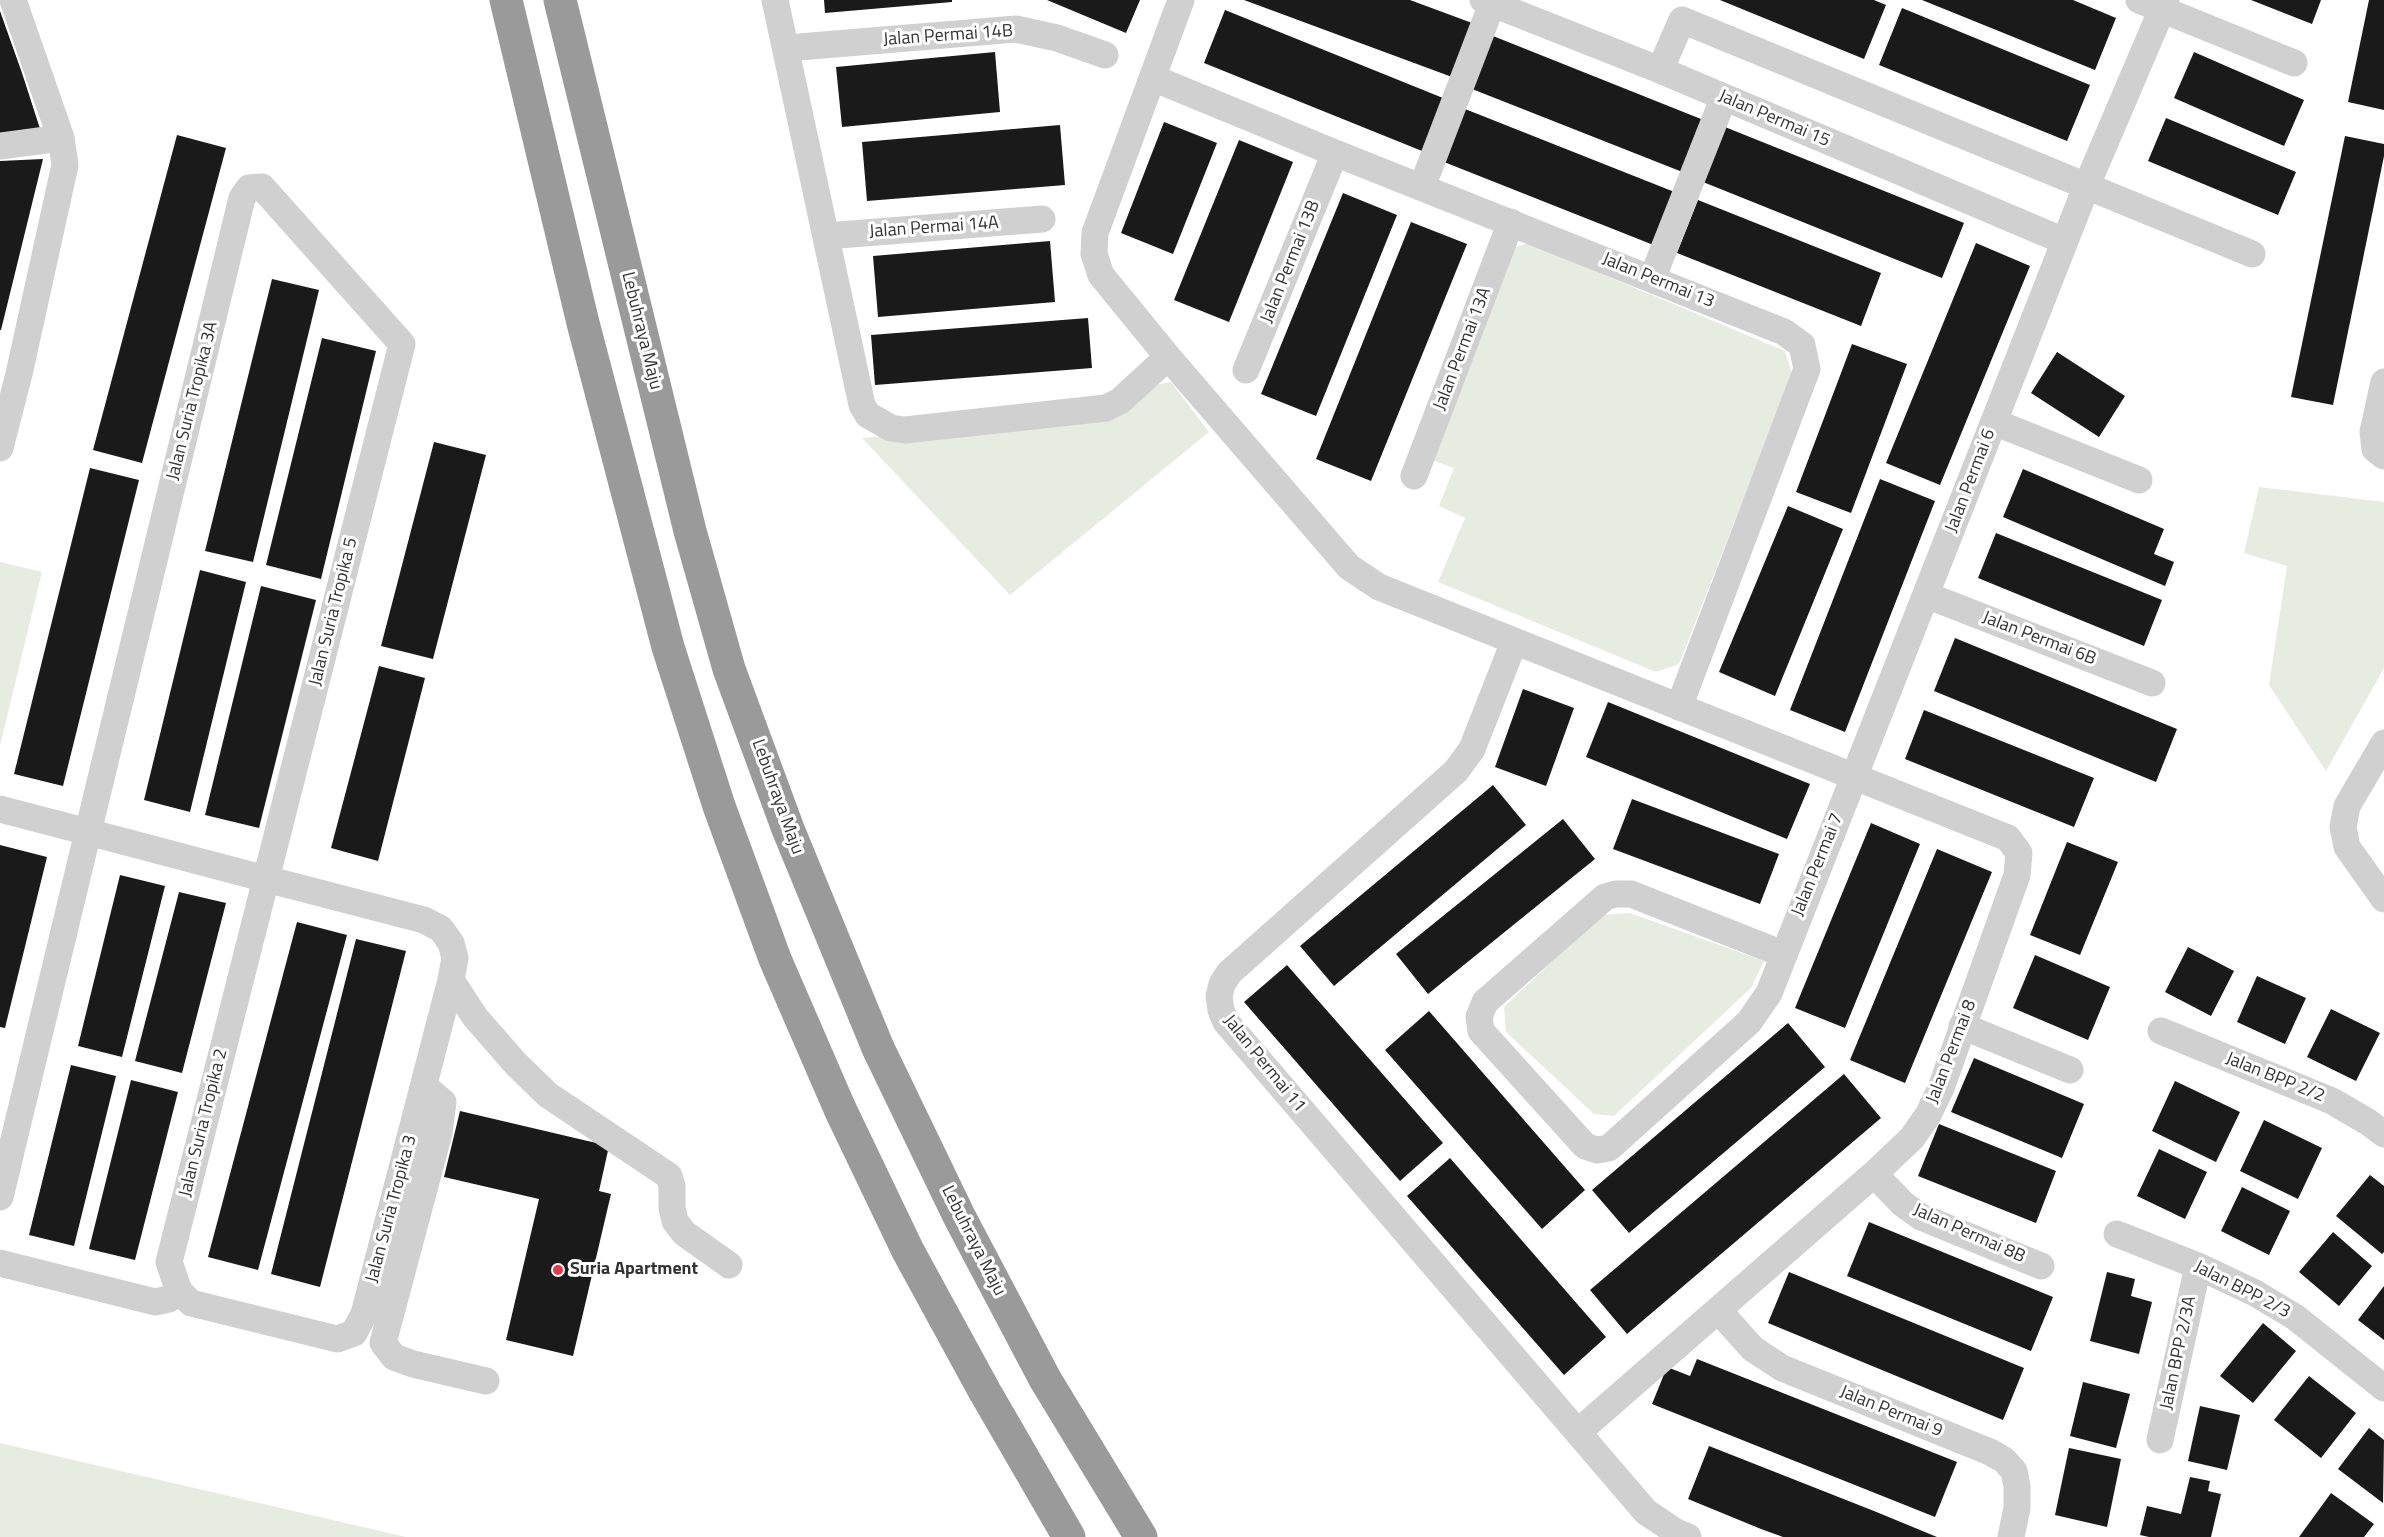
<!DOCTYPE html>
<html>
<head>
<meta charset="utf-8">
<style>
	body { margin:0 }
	canvas { display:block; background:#fff }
</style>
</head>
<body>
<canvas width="2384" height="1537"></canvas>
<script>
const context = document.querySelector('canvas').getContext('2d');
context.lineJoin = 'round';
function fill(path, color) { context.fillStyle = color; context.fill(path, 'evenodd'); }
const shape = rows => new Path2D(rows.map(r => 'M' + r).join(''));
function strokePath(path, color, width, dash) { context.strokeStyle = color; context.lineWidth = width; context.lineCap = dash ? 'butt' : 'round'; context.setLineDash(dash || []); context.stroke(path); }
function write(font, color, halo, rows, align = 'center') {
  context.font = font + ' "Titillium Web",sans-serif'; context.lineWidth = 6; context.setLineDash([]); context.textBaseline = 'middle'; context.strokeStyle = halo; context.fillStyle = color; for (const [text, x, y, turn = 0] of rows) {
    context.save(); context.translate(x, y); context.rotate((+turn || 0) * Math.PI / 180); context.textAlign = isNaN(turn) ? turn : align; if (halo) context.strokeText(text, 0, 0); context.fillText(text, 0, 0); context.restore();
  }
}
fill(shape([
	[1528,243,1785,351,1792,374,1679,664,1656,672,1438,582,1465,518,1439,506,1454,468,1426,458,1513,248],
	[1171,382,1209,432,1010,595,862,438,1119,417,1150,386],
	[2259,487,2384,502,2384,668,2326,771,2269,685,2287,566,2244,553],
	[0,562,42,572,0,746],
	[1630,913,1764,961,1751,988,1614,1116,1594,1114,1506,1032,1504,1007,1601,915],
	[0,1443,406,1537,0,1537]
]), '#e6ecdf');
fill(shape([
	[824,0,952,0,952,2,825,13],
	[1047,0,1140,0,1126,33],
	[1244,0,1410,0,1472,23,1452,77],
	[1720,0,1874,0,1886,5,1864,59],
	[1922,0,2073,0,2116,18,2095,70],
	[2251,0,2321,0,2312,24],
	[2369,0,2384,0,2384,110,2348,102],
	[1902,8,2090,85,2067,141,1879,65],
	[1225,10,1443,98,1422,151,1204,63],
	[0,11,22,73,43,138,0,140],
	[1488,34,1711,123,1690,175,1467,87],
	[995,52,1000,112,842,127,836,67],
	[2194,52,2304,100,2284,146,2174,98],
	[1460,107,1682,195,1661,248,1439,160],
	[2166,118,2296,172,2278,215,2148,161],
	[1164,122,1217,143,1173,254,1121,233],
	[1060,125,1065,185,867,201,862,142],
	[1725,127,1964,223,1942,278,1703,182],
	[177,135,226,148,142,463,93,450],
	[2345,136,2384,144,2384,156,2333,405,2291,397],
	[1239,140,1293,162,1229,322,1174,300],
	[43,159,1,330,0,330,0,161],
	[1343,193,1397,215,1316,416,1261,394],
	[1698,200,1881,273,1861,326,1677,253],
	[1411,222,1467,244,1371,481,1316,459],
	[1050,241,1055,302,878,317,873,256],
	[1976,243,2030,266,1940,485,1886,463],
	[272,279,319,290,253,562,205,551],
	[1088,318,1092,368,875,385,871,335],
	[322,338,376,351,321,579,266,565],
	[1852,344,1907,364,1851,513,1796,492],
	[2057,352,2125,396,2099,437,2031,393],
	[434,442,486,455,433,659,381,646],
	[90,468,139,480,63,786,14,774],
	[2023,469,2164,529,2154,554,2174,562,2165,586,2003,517],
	[1880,479,1935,501,1845,732,1790,710],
	[1788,506,1843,529,1775,696,1719,672],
	[1996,533,2162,600,2144,646,1978,578],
	[200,570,246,582,190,812,144,800],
	[261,586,316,600,259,828,205,815],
	[1955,638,2177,729,2156,782,1934,691],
	[379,666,425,678,378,861,331,848],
	[1523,689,1574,708,1546,786,1495,767],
	[1608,702,1810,784,1787,839,1586,757],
	[1924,710,2094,778,2074,827,1905,759],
	[1493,785,1526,825,1334,986,1300,946],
	[1632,799,1779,854,1760,904,1613,849],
	[1563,819,1595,859,1428,994,1396,954],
	[1871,823,1920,844,1845,1028,1795,1008],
	[2067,842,2118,862,2080,955,2030,935],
	[0,845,47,857,5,1028,0,1027],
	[1937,849,1992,872,1905,1083,1850,1060],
	[120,875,165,886,122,1057,78,1046],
	[179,892,226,903,182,1073,135,1061],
	[297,922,347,935,258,1270,208,1257],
	[356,939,406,951,320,1287,271,1274],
	[2188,947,2234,971,2211,1016,2165,992],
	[2035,955,2110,987,2088,1040,2013,1008],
	[1287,965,1443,1143,1400,1181,1244,1002],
	[2257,976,2306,998,2285,1044,2237,1022],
	[2331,1009,2380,1033,2356,1081,2307,1057],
	[1429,1011,1585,1190,1542,1229,1385,1050],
	[1788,1023,1825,1067,1629,1233,1592,1190],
	[1974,1058,2084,1104,2062,1158,1951,1112],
	[71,1065,116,1076,74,1246,29,1235],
	[1844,1074,1881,1118,1627,1334,1590,1290],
	[131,1080,178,1092,135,1260,89,1249],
	[2175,1081,2240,1112,2216,1162,2152,1131],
	[460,1111,609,1146,599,1191,611,1194,573,1356,506,1340,539,1199,444,1177],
	[2264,1120,2322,1148,2298,1199,2240,1171],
	[1939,1124,2056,1171,2036,1223,1918,1176],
	[2159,1149,2207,1172,2185,1219,2137,1196],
	[1450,1158,1606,1337,1564,1375,1407,1196],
	[2370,1175,2384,1186,2384,1252,2382,1254,2336,1216],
	[2242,1187,2290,1211,2269,1255,2221,1231],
	[1869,1222,2053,1297,2031,1351,1847,1276],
	[2333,1232,2372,1266,2339,1306,2299,1272],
	[1789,1272,2024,1368,2003,1420,1768,1323],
	[2107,1272,2135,1279,2131,1296,2152,1302,2139,1354,2090,1341],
	[2384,1286,2384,1340,2358,1320],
	[2263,1323,2296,1351,2253,1403,2220,1376],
	[1697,1359,1957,1462,1935,1517,1652,1404,1667,1367,1690,1376],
	[2309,1376,2356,1413,2321,1458,2274,1420],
	[2083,1382,2130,1394,2116,1448,2070,1436],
	[2200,1406,2240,1415,2227,1470,2188,1461],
	[2369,1428,2384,1440,2383,1503,2338,1469],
	[1709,1446,1874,1511,1937,1537,1783,1537,1761,1529,1688,1499],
	[2069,1448,2121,1459,2107,1527,2055,1515],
	[2190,1477,2210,1481,2208,1491,2221,1494,2211,1537,2149,1537,2140,1535,2147,1506,2181,1514],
	[2331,1493,2374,1524,2364,1537,2299,1537]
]), '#1a1a1a');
strokePath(shape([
	[775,0,862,405,868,415,891,428,905,430,1106,408,1120,401,1168,357],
	[1181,0,1095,233,1094,254,1101,275,1168,357,1349,567,1379,587,2008,838,2019,853,2017,875,1941,1088,1928,1115,1912,1138,1874,1174,1578,1432],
	[1483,0,1660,70,2064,241],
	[2139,0,2294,63],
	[787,48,1016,29,1057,38,1105,55],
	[1660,70,1682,20,2252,254],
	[1153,78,1335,153,1784,332,1802,345,1807,369,1679,707],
	[0,146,61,138],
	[1422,187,1492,4],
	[826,236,1042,219],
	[1652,279,1724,97],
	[1246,370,1335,153],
	[2384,382,2373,432,2375,449,2384,456],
	[1994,422,2139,480],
	[0,448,19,374,65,165,61,138,13,0],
	[1414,476,1511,222],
	[1926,595,2152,683],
	[1514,642,1472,749,1456,771,1229,973,1222,984,1219,996,1221,1010,1226,1022,1646,1512,1676,1532,1688,1537],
	[2384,743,2347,806,2343,827,2347,847,2384,899],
	[0,809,88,832,266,879,424,920,441,929,451,943,455,958,451,980,364,1314,354,1333,337,1339,191,1303,179,1291,169,1262,266,879,402,344,262,187,249,188,242,198,88,832,0,1197],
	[1783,954,1631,894,1616,894,1605,897,1485,1002,1479,1017,1481,1031,1585,1146,1597,1150,1609,1148,1749,1022,1769,993,2087,185,2166,0],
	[451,980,475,1017,516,1064,548,1095,669,1176,672,1186,672,1208,675,1221,684,1233,729,1265],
	[1962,1026,2070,1070],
	[2161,1031,2332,1101,2368,1122,2384,1134],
	[424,1086,443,1102,439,1133,383,1343,394,1357,413,1364,486,1381],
	[1874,1174,1903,1204,1921,1217,2041,1266],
	[2117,1234,2198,1266,2255,1293,2295,1317,2384,1388],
	[0,1263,155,1302,169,1299,179,1291],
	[1718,1310,1753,1349,1782,1368,1990,1452,2004,1460,2014,1471,2017,1486,2017,1508,2011,1537],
	[2160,1440,2198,1266]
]), '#d0d0d0', 27);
strokePath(shape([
	[506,0,583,323,668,647,719,806,775,959,840,1109,908,1251,985,1392,1069,1537],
	[560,0,690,531,729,669,788,829,878,1048,959,1216,1045,1379,1141,1537]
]), '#9a9a9a', 33);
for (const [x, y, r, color] of [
	[558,1270,6,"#e63946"]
]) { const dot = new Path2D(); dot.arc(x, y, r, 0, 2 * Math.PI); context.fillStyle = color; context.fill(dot); strokePath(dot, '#fff', 2); }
write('18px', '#333', '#fff', [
	["Jalan Permai 14B",948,36,-4],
	["Jalan Permai 15",1774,119,23],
	["Jalan Permai 14A",934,228,-4],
	["Jalan Permai 13B",1291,262,-68],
	["Jalan Permai 13",1658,281,22],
	["Lebuhraya Maju",641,331,76],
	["Jalan Permai 13A",1463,349,-69],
	["Jalan Suria Tropika 3A",193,401,-76],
	["Jalan Permai 6",1971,481,-69],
	["Jalan Suria Tropika 5",334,612,-76],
	["Jalan Permai 6B",2039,639,21],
	["Lebuhraya Maju",777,797,70],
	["Jalan Permai 7",1818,865,-68],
	["Jalan Permai 8",1952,1052,-69],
	["Jalan Permai 11",1264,1064,51],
	["Jalan BPP 2/2",2275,1078,22],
	["Jalan Suria Tropika 2",204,1123,-76],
	["Jalan Suria Tropika 3",392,1209,-75],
	["Jalan Permai 8B",1969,1234,24],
	["Lebuhraya Maju",973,1241,63],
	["Jalan BPP 2/3",2242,1290,27],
	["Jalan BPP 2/3A",2179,1353,-78],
	["Jalan Permai 9",1891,1412,22]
]);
write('bold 18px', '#333', '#fff', [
	["Suria Apartment",570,1270]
], 'left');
</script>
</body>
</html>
